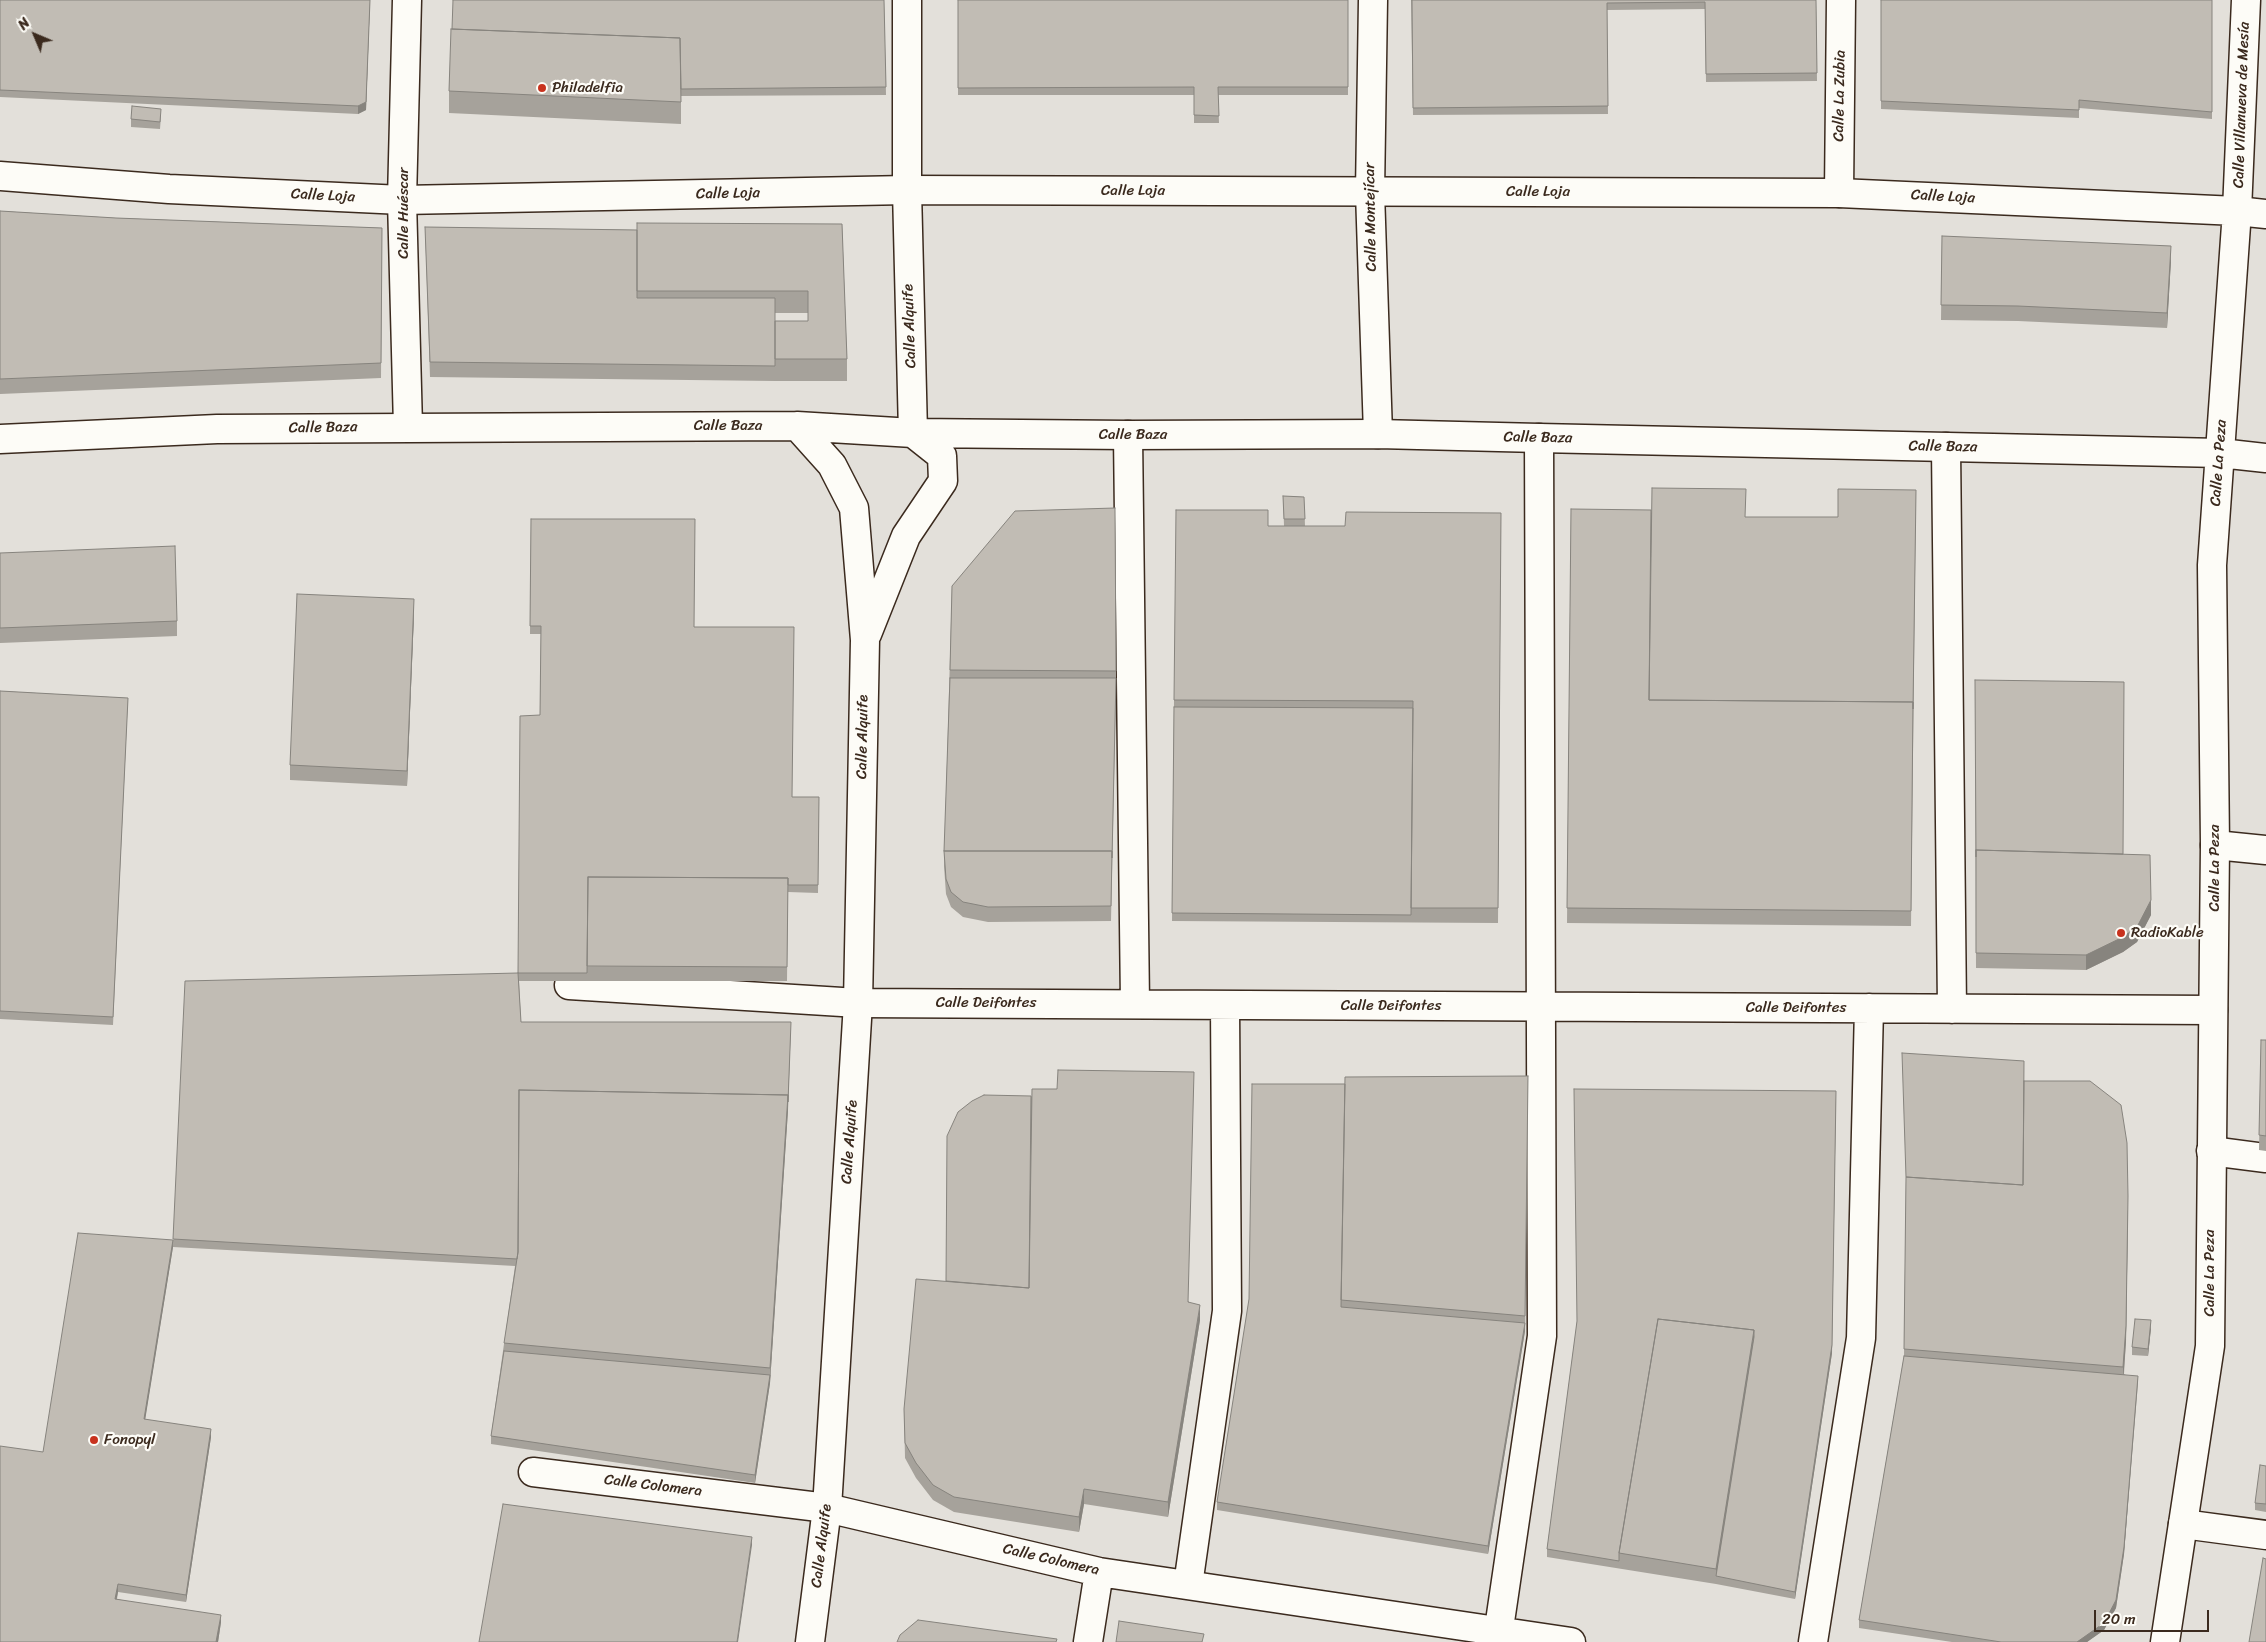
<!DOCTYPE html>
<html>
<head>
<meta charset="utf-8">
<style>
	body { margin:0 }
	#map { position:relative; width:2266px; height:1642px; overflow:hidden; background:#f1efea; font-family:Sriracha,sans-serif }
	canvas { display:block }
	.north { position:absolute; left:10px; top:10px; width:50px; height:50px; -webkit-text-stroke:4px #fdfcf7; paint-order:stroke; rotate:315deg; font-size:14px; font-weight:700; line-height:20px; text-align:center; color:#3b2a1e }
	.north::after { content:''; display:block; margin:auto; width:18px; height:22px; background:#3b2a1e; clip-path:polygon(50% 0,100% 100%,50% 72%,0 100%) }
	.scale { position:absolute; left:2094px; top:1610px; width:115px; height:22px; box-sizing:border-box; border:2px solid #3b2a1e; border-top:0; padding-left:6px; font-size:15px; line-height:18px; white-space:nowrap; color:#3b2a1e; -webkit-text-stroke:4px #fdfcf7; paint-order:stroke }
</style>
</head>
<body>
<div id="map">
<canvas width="2266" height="1642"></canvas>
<div class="north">N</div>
<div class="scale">20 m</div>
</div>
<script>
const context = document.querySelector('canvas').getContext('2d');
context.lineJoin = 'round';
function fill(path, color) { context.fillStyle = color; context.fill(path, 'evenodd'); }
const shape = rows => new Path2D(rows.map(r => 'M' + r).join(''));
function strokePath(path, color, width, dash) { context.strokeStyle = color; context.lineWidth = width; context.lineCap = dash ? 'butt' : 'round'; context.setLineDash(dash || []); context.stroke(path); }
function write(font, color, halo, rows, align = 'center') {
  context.font = font + ' Sriracha,sans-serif'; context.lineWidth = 4.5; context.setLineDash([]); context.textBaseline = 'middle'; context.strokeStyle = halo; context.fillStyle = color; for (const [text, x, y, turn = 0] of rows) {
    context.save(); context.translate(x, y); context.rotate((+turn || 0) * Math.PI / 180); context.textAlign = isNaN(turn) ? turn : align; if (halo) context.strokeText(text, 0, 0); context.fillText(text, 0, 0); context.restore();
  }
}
fill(shape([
	[0,0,2266,0,2266,1642,0,1642]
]), '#e3e0da');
const street = shape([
	[407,0,402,200,408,427],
	[907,0,907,190,913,433],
	[1373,0,1370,192,1378,434],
	[1839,193,1841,0],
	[2237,211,2246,0],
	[1128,435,1135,1004],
	[1946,447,1952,1009],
	[2215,845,2266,850],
	[569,985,858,1003,2213,1010],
	[2211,1151,2266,1158],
	[533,1472,827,1508,1099,1572,1571,1642],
	[2183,1524,2266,1535],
	[1188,1585,1227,1311,1225,1005],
	[1088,1642,1099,1572],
	[1497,1642,1542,1336,1539,438],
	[1813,1642,1861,1338,1869,1008]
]);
const secondary = shape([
	[0,176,169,189,402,200,907,190,1839,193,2237,211,2266,214],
	[797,426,832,465,854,508,865,640,858,1003,827,1508,810,1642],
	[0,439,217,429,797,426,913,433,1128,435,1378,434,1539,438,2220,453,2266,458],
	[867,634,906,536,943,481,942,456,913,433],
	[2165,1642,2210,1346,2215,845,2212,565,2237,211]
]);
strokePath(street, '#3b2a1e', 31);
strokePath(secondary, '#3b2a1e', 31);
strokePath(street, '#fdfcf7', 28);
strokePath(secondary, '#fdfcf7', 28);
fill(shape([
	[0,0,370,0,366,110,358,114,0,97],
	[884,0,886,95,681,96,681,124,449,113,449,91,452,29],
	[958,0,1348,0,1348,95,1218,95,1219,123,1194,123,1194,95,958,95],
	[1411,0,1816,0,1817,81,1706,82,1705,9,1607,10,1608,114,1413,115],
	[1881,0,2212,0,2212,119,2079,108,2079,118,1881,109],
	[161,116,160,129,131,127,131,119],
	[0,211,116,218,382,228,381,378,0,394],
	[842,224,847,359,847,381,775,381,430,377,425,227,637,230],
	[775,313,808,313,808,321,775,353],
	[1942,236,2171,260,2167,328,2018,321,1941,320],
	[1916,490,1911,926,1567,923,1571,509,1745,517,1838,517],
	[1283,496,1304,497,1305,526,1345,526,1501,513,1498,923,1172,921,1174,700,1268,526,1284,526],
	[1115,508,1116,686,1111,921,988,922,963,917,951,907,946,894,944,866,952,586],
	[531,519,694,627,792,797,819,797,818,893,788,892,787,981,519,981,521,1022,788,1110,770,1383,755,1483,491,1444,491,1436,515,1266,173,1247,145,1419,211,1437,186,1602,118,1592,117,1599,221,1622,218,1642,0,1642,43,1452,173,1240,518,973,540,715,541,634,530,634],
	[0,553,177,621,177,636,0,643],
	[414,614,407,786,290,780,290,765],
	[1975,680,2123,854,2151,915,2137,942,2123,952,2086,970,1976,968],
	[0,691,128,698,113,1025,0,1019],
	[2261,1040,2266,1040,2266,1151,2259,1150],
	[1528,1076,1525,1331,1488,1554,1217,1510,1217,1502,1345,1084],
	[2024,1081,2128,1211,2126,1341,2124,1374,2138,1383,2124,1554,2116,1608,2104,1630,2087,1642,1952,1642,1859,1628,1859,1620,1904,1356,1906,1181],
	[1031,1096,1189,1302,1200,1320,1168,1517,1084,1504,1079,1532,954,1512,933,1500,916,1478,905,1458,904,1409,946,1281],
	[1577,1322,1832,1353,1795,1599,1716,1584,1547,1557,1547,1549],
	[2151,1328,2148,1356,2132,1355,2132,1347],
	[2266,1466,2266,1512,2255,1510,2255,1503]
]), '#a6a29b');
fill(shape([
	[370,0,366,110,358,114,358,106],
	[2171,246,2171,260,2167,328,2167,313],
	[414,599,414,614,407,786,407,771],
	[2151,900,2151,915,2137,942,2123,952,2086,970,2086,955],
	[791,1022,788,1110,770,1383,755,1483,755,1475,770,1375],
	[1528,1076,1525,1331,1488,1554,1488,1546,1525,1323],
	[1836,1091,1832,1353,1795,1599,1795,1592],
	[2128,1211,2126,1341,2123,1382,2123,1367],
	[173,1240,173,1247,144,1427,144,1419],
	[1200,1305,1200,1320,1168,1517,1168,1502],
	[2151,1320,2151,1328,2148,1356,2148,1349],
	[1754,1330,1754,1345,1716,1576,1716,1569],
	[2138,1376,2124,1554,2116,1608,2104,1630,2087,1642,2077,1642],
	[211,1429,211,1437,186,1602,186,1595],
	[1084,1489,1084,1504,1079,1532,1079,1517],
	[752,1537,752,1545,738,1642,737,1642],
	[118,1584,118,1592,115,1606,115,1599],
	[221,1615,221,1622,218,1642,216,1642]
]), '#87847e');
const building = shape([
	[0,0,370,0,366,102,358,106,0,90,0,0],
	[453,0,884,0,886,87,681,89,680,38,452,29,453,0],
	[958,0,1348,0,1348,87,1218,87,1219,116,1194,115,1194,87,958,88,958,0],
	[1412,0,1816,0,1817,73,1706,74,1705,2,1607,3,1608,106,1413,108,1412,0],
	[1881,0,2212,0,2212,112,2079,100,2079,110,1881,101,1881,0],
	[451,29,680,38,681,102,449,91,451,29],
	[132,106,161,109,160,122,131,119,132,106],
	[0,211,116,218,382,228,381,363,0,379,0,211],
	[637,223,842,224,847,359,775,359,775,321,808,321,808,291,637,291,637,223],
	[425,227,637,230,637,298,775,298,775,366,430,362,425,227],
	[1942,236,2171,246,2167,313,2018,306,1941,305,1942,236],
	[1652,488,1746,489,1745,517,1838,517,1838,489,1916,490,1913,709,1913,702,1649,700,1652,488],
	[1283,496,1304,497,1305,519,1284,519,1283,496],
	[1115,508,1116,671,950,670,952,586,1015,511,1115,508],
	[1571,509,1651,510,1649,700,1913,702,1911,911,1567,908,1571,509],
	[1176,510,1268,510,1268,526,1345,526,1346,512,1501,513,1498,908,1411,908,1413,701,1174,700,1176,510],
	[531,519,695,519,694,627,794,627,792,797,819,797,818,885,788,885,788,878,588,877,587,973,518,973,520,716,540,715,541,626,530,626,531,519],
	[175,546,177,621,0,628,0,553,175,546],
	[297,594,414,599,407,771,290,765,297,594],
	[950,678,1116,678,1112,858,1112,851,944,851,950,678],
	[1975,680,2124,682,2123,854,1976,850,1976,857,1975,680],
	[0,691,128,698,113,1017,0,1011,0,691],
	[1174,707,1413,708,1411,915,1172,913,1174,707],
	[1976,850,2150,855,2151,900,2137,927,2123,937,2086,955,1976,953,1976,850],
	[944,851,1112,851,1111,906,988,907,963,902,951,892,946,879,944,851],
	[588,877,788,878,787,967,587,966,588,877],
	[518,973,521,1022,791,1022,788,1102,788,1095,519,1090,518,1252,517,1259,173,1239,185,981,518,973],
	[2261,1040,2266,1040,2266,1136,2259,1135,2261,1040],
	[1902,1053,2024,1061,2023,1185,1906,1177,1902,1053],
	[1058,1070,1194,1072,1188,1302,1200,1305,1168,1502,1084,1489,1079,1517,954,1497,933,1485,916,1463,905,1443,904,1409,916,1279,1029,1288,1032,1089,1057,1089,1058,1070],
	[1528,1076,1525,1316,1341,1300,1345,1077,1528,1076],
	[2024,1081,2090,1081,2121,1105,2127,1143,2128,1196,2126,1326,2123,1367,1904,1349,1906,1177,2023,1185,2024,1081],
	[1252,1084,1345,1084,1341,1307,1525,1323,1488,1546,1217,1502,1249,1299,1252,1084],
	[1574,1089,1836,1091,1832,1345,1795,1592,1716,1576,1754,1337,1754,1330,1658,1319,1619,1553,1619,1561,1547,1549,1577,1321,1574,1089],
	[519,1090,788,1095,770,1368,504,1343,518,1252,519,1090],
	[984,1095,1031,1096,1029,1288,946,1281,947,1136,958,1112,972,1101,984,1095],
	[78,1233,173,1240,144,1419,211,1429,186,1595,118,1584,115,1599,221,1615,216,1642,0,1642,0,1446,43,1452,78,1233],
	[1658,1319,1754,1330,1716,1569,1619,1553,1658,1319],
	[2135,1319,2151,1320,2148,1349,2132,1347,2135,1319],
	[504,1351,770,1375,755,1475,491,1436,504,1351],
	[1904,1356,2138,1376,2124,1547,2116,1600,2104,1623,2077,1642,2001,1642,1859,1620,1904,1356],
	[2260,1465,2266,1466,2266,1504,2255,1503,2260,1465],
	[503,1504,752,1537,737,1642,479,1642,503,1504],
	[2263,1558,2266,1559,2266,1642,2249,1642,2263,1558],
	[918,1620,1057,1639,1056,1642,897,1642,900,1635,918,1620],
	[1119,1621,1204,1634,1202,1642,1116,1642,1119,1621]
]);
fill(building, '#c1bcb4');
strokePath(building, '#87847e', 1);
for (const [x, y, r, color] of [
	[542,88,5,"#c8321e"],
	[2121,933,5,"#c8321e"],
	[94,1440,5,"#c8321e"]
]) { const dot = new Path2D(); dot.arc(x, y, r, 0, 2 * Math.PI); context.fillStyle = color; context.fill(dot); strokePath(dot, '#fdfcf7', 2); }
write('15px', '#3b2a1e', '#fdfcf7', [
	["Philadelfia",552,88],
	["RadioKable",2131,933],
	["Fonopyl",104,1440]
], 'left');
write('15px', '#3b2a1e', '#fdfcf7', [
	["Calle La Zubia",1840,96,-89],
	["Calle Villanueva de Mesía",2242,105,-88],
	["Calle Loja",1133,191],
	["Calle Loja",1538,192],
	["Calle Loja",728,194,-1],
	["Calle Loja",323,196,3],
	["Calle Loja",1943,197,3],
	["Calle Huéscar",404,213,-90],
	["Calle Montejícar",1371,217,-91],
	["Calle Alquife",910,326,-92],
	["Calle Baza",728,426],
	["Calle Baza",323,428,-1],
	["Calle Baza",1133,435],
	["Calle Baza",1538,438,1],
	["Calle Baza",1943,447,1],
	["Calle La Peza",2219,463,-86],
	["Calle Alquife",863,737,-89],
	["Calle La Peza",2215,868,-90],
	["Calle Deifontes",986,1003],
	["Calle Deifontes",1391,1006],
	["Calle Deifontes",1796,1008],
	["Calle Alquife",850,1142,-86],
	["Calle La Peza",2210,1273,-90],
	["Calle Colomera",653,1486,7],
	["Calle Alquife",822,1546,-83],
	["Calle Colomera",1051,1560,13]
]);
</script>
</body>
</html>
